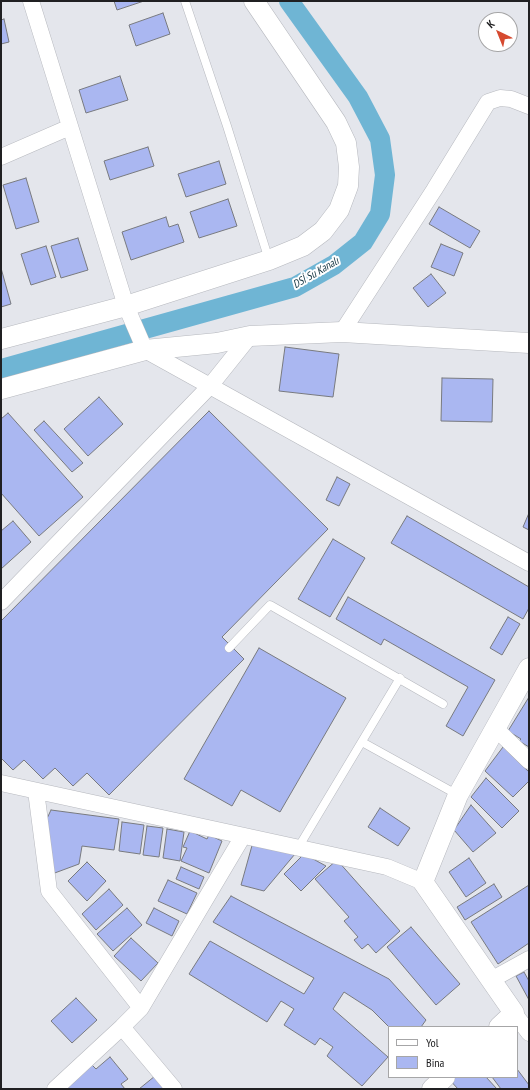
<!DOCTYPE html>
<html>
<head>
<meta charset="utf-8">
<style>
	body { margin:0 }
	#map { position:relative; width:530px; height:1090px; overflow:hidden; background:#e4e6ec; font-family:"PT Sans Narrow",sans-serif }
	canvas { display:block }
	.frame { position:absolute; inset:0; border:2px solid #202022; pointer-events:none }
	.legend { position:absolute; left:388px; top:1026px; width:130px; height:52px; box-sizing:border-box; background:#fff; border:1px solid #a6a6a7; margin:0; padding:5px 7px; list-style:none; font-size:12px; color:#202022 }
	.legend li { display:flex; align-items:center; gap:8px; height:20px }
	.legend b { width:20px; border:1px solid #a6a6a7 }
	.north { position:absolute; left:478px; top:12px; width:40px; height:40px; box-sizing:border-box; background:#fff; border:1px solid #a6a6a7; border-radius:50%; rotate:317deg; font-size:11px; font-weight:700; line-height:16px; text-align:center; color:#202022 }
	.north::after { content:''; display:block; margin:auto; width:14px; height:18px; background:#d64a30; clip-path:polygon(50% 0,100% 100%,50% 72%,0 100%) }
</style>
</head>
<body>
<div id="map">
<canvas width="530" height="1090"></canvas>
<div class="frame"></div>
<ul class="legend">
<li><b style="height:5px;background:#fff"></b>Yol</li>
<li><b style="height:11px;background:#aab7f1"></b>Bina</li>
</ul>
<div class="north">K</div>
</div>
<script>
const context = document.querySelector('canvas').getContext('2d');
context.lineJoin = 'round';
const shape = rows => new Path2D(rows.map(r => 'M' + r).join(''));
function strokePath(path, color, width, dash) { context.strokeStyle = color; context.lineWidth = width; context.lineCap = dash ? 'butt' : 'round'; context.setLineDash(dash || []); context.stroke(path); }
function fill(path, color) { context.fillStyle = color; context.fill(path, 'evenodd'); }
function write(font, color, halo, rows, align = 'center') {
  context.font = font + ' "PT Sans Narrow",sans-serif'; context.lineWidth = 4; context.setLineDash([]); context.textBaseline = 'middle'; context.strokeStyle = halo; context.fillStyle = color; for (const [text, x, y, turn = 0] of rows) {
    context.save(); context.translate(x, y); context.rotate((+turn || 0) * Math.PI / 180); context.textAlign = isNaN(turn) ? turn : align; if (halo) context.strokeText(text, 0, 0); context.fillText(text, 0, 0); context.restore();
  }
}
strokePath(shape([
	[1,369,295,287,334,265,363,242,380,214,385,175,380,139,358,97,289,1]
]), '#6fb5d4', 20);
const building = shape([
	[114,1,144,1,117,10,114,1],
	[163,13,170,34,136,46,129,25,163,13],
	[4,19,9,42,1,44,1,20,4,19],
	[120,76,128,100,86,113,79,90,120,76],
	[148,147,154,166,110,180,104,161,148,147],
	[219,161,226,184,186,197,178,174,219,161],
	[26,178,39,222,16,229,3,185,26,178],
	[228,199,237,226,199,238,190,212,228,199],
	[439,207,480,231,470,248,429,224,439,207],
	[166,217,169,227,178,224,184,242,131,260,122,232,166,217],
	[78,238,88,270,61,278,51,246,78,238],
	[441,244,463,253,454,276,431,267,441,244],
	[46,246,56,277,31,285,21,254,46,246],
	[1,268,11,304,1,307,1,268],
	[431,274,446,293,428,307,413,288,431,274],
	[285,347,339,354,333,397,279,391,285,347],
	[442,378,493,379,492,422,441,421,442,378],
	[99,397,123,424,88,456,64,429,99,397],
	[209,411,328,529,222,637,244,659,109,795,87,773,73,786,55,768,43,779,24,760,13,770,1,758,1,621,209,411],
	[8,413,83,497,39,536,1,493,1,419,8,413],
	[44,421,83,463,72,472,34,430,44,421],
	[337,477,350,484,339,506,326,500,337,477],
	[529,513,529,530,523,527,529,513],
	[407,516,529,587,529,608,523,619,391,543,407,516],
	[13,521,31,542,1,569,1,531,13,521],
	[333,539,365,558,330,617,298,599,333,539],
	[348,597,495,680,463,736,446,726,468,687,384,639,381,645,336,619,348,597],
	[508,617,520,624,502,655,490,648,508,617],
	[259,648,346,698,280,812,241,790,232,806,184,779,259,648],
	[529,697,529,747,519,741,521,739,508,731,529,697],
	[503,747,529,772,529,781,513,797,485,771,503,747],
	[486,778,519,811,502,828,471,797,486,778],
	[471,805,496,833,473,852,454,830,471,805],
	[380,808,410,828,398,846,368,827,380,808],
	[51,810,119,819,114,850,82,846,79,864,52,874,43,827,51,810],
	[122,822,144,825,140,854,119,851,122,822],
	[147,826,163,828,159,857,143,855,147,826],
	[167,829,184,832,180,861,163,858,167,829],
	[190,831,207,839,209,835,222,841,209,873,181,861,187,848,183,847,190,831],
	[253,842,295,854,264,891,241,885,253,842],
	[304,854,326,866,301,891,284,874,304,854],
	[469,858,486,883,466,897,449,872,469,858],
	[337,860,400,931,376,953,368,944,362,949,354,940,358,937,344,921,349,917,315,879,337,860],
	[87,862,106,881,87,901,68,881,87,862],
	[181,867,204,877,199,889,176,879,181,867],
	[168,880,197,893,187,914,158,901,168,880],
	[494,884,502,897,465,920,457,907,494,884],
	[529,885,529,943,498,964,471,922,529,885],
	[109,889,123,905,96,930,82,914,109,889],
	[231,896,389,979,426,1020,421,1027,389,1027,372,1010,344,992,333,1009,388,1057,362,1086,327,1056,333,1047,320,1038,315,1045,284,1025,294,1009,281,1001,267,1022,189,974,210,941,304,994,314,978,213,922,231,896],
	[127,908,142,925,113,951,97,934,127,908],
	[154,908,179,921,172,936,146,923,154,908],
	[411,927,460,984,436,1005,387,947,411,927],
	[131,938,158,963,141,981,114,956,131,938],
	[524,972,529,981,529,1000,516,976,524,972],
	[76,998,97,1020,72,1043,51,1021,76,998],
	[110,1057,128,1079,121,1084,125,1089,62,1089,91,1064,96,1069,110,1057],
	[517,1069,529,1085,529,1089,501,1089,492,1077,517,1077,517,1069],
	[155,1076,166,1089,139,1089,155,1076],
	[449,1077,486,1077,497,1089,458,1089,448,1078,449,1077]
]);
fill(building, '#aab7f1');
strokePath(building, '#787a7f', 1);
const service = shape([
	[185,1,227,126,269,260],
	[229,648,270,605,443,704],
	[362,742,458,795],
	[298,848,400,678]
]);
const minor = shape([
	[31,1,126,306,145,350,529,563],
	[1,157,70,127],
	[342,332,434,190,488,102,500,98,511,99,529,106],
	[1,602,210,386,250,336],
	[495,728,529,761],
	[1,783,387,867,423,882],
	[36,791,49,891,141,1008],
	[491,980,529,959],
	[514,1013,529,1033],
	[122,1027,174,1089],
	[55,1089,122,1027,141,1008,243,836]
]);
const tertiary = shape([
	[1,339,126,306,269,260,303,246,323,231,339,210,348,186,349,167,346,143,336,122,254,1],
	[1,389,145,350,217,343,250,336,342,332,529,343],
	[499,1027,514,1013,423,882,458,795,529,668],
	[432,1089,445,1077]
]);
strokePath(service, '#b6b8be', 9);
strokePath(minor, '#b6b8be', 17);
strokePath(tertiary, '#b6b8be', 21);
strokePath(service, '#fff', 8);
strokePath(minor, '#fff', 16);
strokePath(tertiary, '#fff', 20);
write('italic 11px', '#0e303d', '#fff', [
	["DSİ Su Kanalı",316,273,-30]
]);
</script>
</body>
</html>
